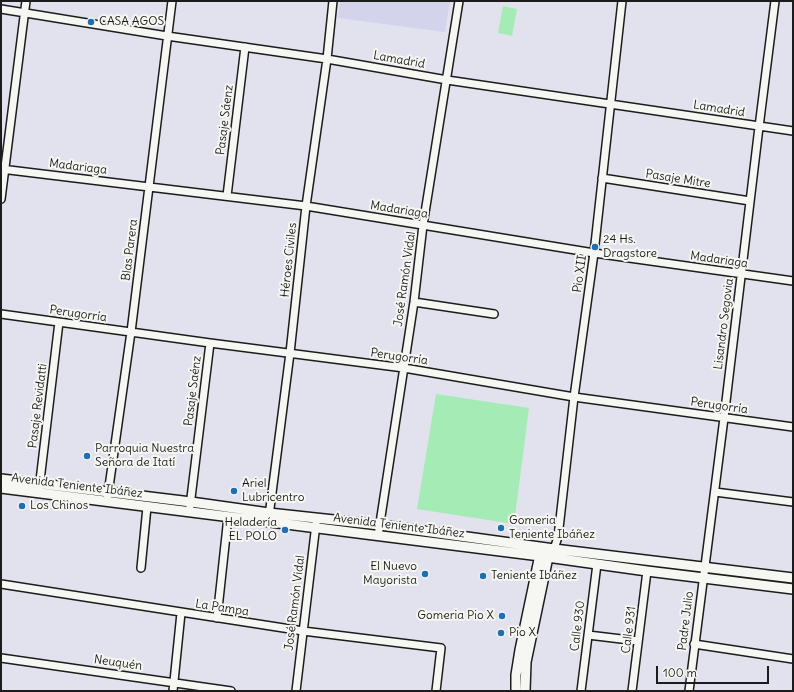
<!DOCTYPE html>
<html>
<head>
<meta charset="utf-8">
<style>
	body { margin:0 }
	#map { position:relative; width:794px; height:692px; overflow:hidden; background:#e1e2ee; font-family:Delius,sans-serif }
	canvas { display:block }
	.frame { position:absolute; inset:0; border:2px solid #1c1c1c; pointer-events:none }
	.scale { position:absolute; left:656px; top:666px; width:113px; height:18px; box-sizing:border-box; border:2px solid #1c1c1c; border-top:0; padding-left:5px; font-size:12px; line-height:14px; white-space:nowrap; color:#1c1c1c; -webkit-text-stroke:3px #f6f6f2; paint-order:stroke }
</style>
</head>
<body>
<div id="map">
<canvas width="794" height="692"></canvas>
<div class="frame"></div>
<div class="scale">100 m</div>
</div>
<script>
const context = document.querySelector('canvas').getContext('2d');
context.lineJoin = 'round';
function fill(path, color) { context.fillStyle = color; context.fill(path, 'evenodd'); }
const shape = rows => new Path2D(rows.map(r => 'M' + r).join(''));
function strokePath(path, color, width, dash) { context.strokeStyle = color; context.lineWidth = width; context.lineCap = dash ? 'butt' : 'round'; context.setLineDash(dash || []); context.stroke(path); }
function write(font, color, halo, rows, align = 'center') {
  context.font = font + ' Delius,sans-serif'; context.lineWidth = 4; context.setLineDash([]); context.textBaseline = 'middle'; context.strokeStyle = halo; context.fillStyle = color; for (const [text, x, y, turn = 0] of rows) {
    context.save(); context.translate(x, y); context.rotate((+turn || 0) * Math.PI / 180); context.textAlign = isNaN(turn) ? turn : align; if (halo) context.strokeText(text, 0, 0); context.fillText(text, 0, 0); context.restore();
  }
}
fill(shape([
	[340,1,450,1,445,32,338,18]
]), '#d3d4eb');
fill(shape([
	[503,6,517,9,512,36,498,33],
	[436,394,529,408,514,524,417,509]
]), '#a5ebb6');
const street = shape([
	[1,9,167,36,327,59,447,80,793,131],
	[1,169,306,206,594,253,793,281],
	[602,178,750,201],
	[227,196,245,47],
	[1,199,26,1],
	[414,302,494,314],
	[1,314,210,343,404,368,574,397,793,427],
	[39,489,59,322],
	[715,492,793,502],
	[107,501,131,332,172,1],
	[190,506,210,343],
	[269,516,290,353,306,206,327,59,333,1],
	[378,536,414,302,423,225,459,1],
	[554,549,558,537,574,397,594,253,622,1],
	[141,568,147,507],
	[1,584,303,631,441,648,436,691],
	[217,618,228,517],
	[588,635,638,641],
	[694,644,793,659],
	[1,658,231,691],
	[173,691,181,613],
	[296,691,316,524],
	[581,691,597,564],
	[632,691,647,571],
	[689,691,724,418,759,127,775,1]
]);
const secondary = shape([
	[1,479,191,502,269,513,380,525,554,549,793,578],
	[1,488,540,556,647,571,793,589],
	[516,691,516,675,520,650,541,550],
	[525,691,526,662,548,557,551,553]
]);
strokePath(street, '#1c1c1c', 10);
strokePath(secondary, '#1c1c1c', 12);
strokePath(street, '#f6f6f2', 7);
strokePath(secondary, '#f6f6f2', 9);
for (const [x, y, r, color] of [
	[91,22,4,"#1f6fb2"],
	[595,247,4,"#1f6fb2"],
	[87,456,4,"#1f6fb2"],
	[234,491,4,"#1f6fb2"],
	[22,506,4,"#1f6fb2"],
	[501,528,4,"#1f6fb2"],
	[285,530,4,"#1f6fb2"],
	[425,574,4,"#1f6fb2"],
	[483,576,4,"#1f6fb2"],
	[502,616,4,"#1f6fb2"],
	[501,633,4,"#1f6fb2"]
]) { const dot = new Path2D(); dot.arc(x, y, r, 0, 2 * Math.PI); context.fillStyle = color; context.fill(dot); strokePath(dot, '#f6f6f2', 1.5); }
write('12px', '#1c1c1c', '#f6f6f2', [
	["CASA AGOS",99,22],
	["24 Hs.",603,240],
	["Dragstore",603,254],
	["Parroquia Nuestra",95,449],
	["Señora de Itatí",95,463],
	["Ariel",242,484],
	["Lubricentro",242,498],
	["Los Chinos",30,506],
	["Gomeria",509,521],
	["Teniente Ibáñez",509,535],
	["Heladería",277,523,"right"],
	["EL POLO",277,537,"right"],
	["El Nuevo",417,567,"right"],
	["Mayorista",417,581,"right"],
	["Teniente Ibáñez",491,576],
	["Gomeria Pio X",494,616,"right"],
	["Pio X",509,633]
], 'left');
write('12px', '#1c1c1c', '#f6f6f2', [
	["Lamadrid",399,60,10],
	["Lamadrid",719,109,9],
	["Pasaje Sáenz",225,120,-83],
	["Madariaga",78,167,7],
	["Pasaje Mitre",678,179,9],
	["Madariaga",399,210,9],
	["Blas Parera",130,250,-83],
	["Héroes Civiles",289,260,-84],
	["Madariaga",719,260,8],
	["Pio XII",580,274,-82],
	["José Ramón Vidal",405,279,-82],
	["Perugorría",78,314,8],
	["Lisandro Segovia",724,324,-83],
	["Perugorría",399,357,8],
	["Pasaje Saénz",193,391,-83],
	["Pasaje Revidatti",38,406,-83],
	["Perugorría",719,406,8],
	["Avenida Teniente Ibáñez",77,486,7],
	["Avenida Teniente Ibáñez",399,526,7],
	["José Ramón Vidal",295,603,-83],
	["La Pampa",222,608,9],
	["Padre Julio",686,621,-83],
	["Calle 930",578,626,-83],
	["Calle 931",629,630,-83],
	["Neuquén",118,663,8]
]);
</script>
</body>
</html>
